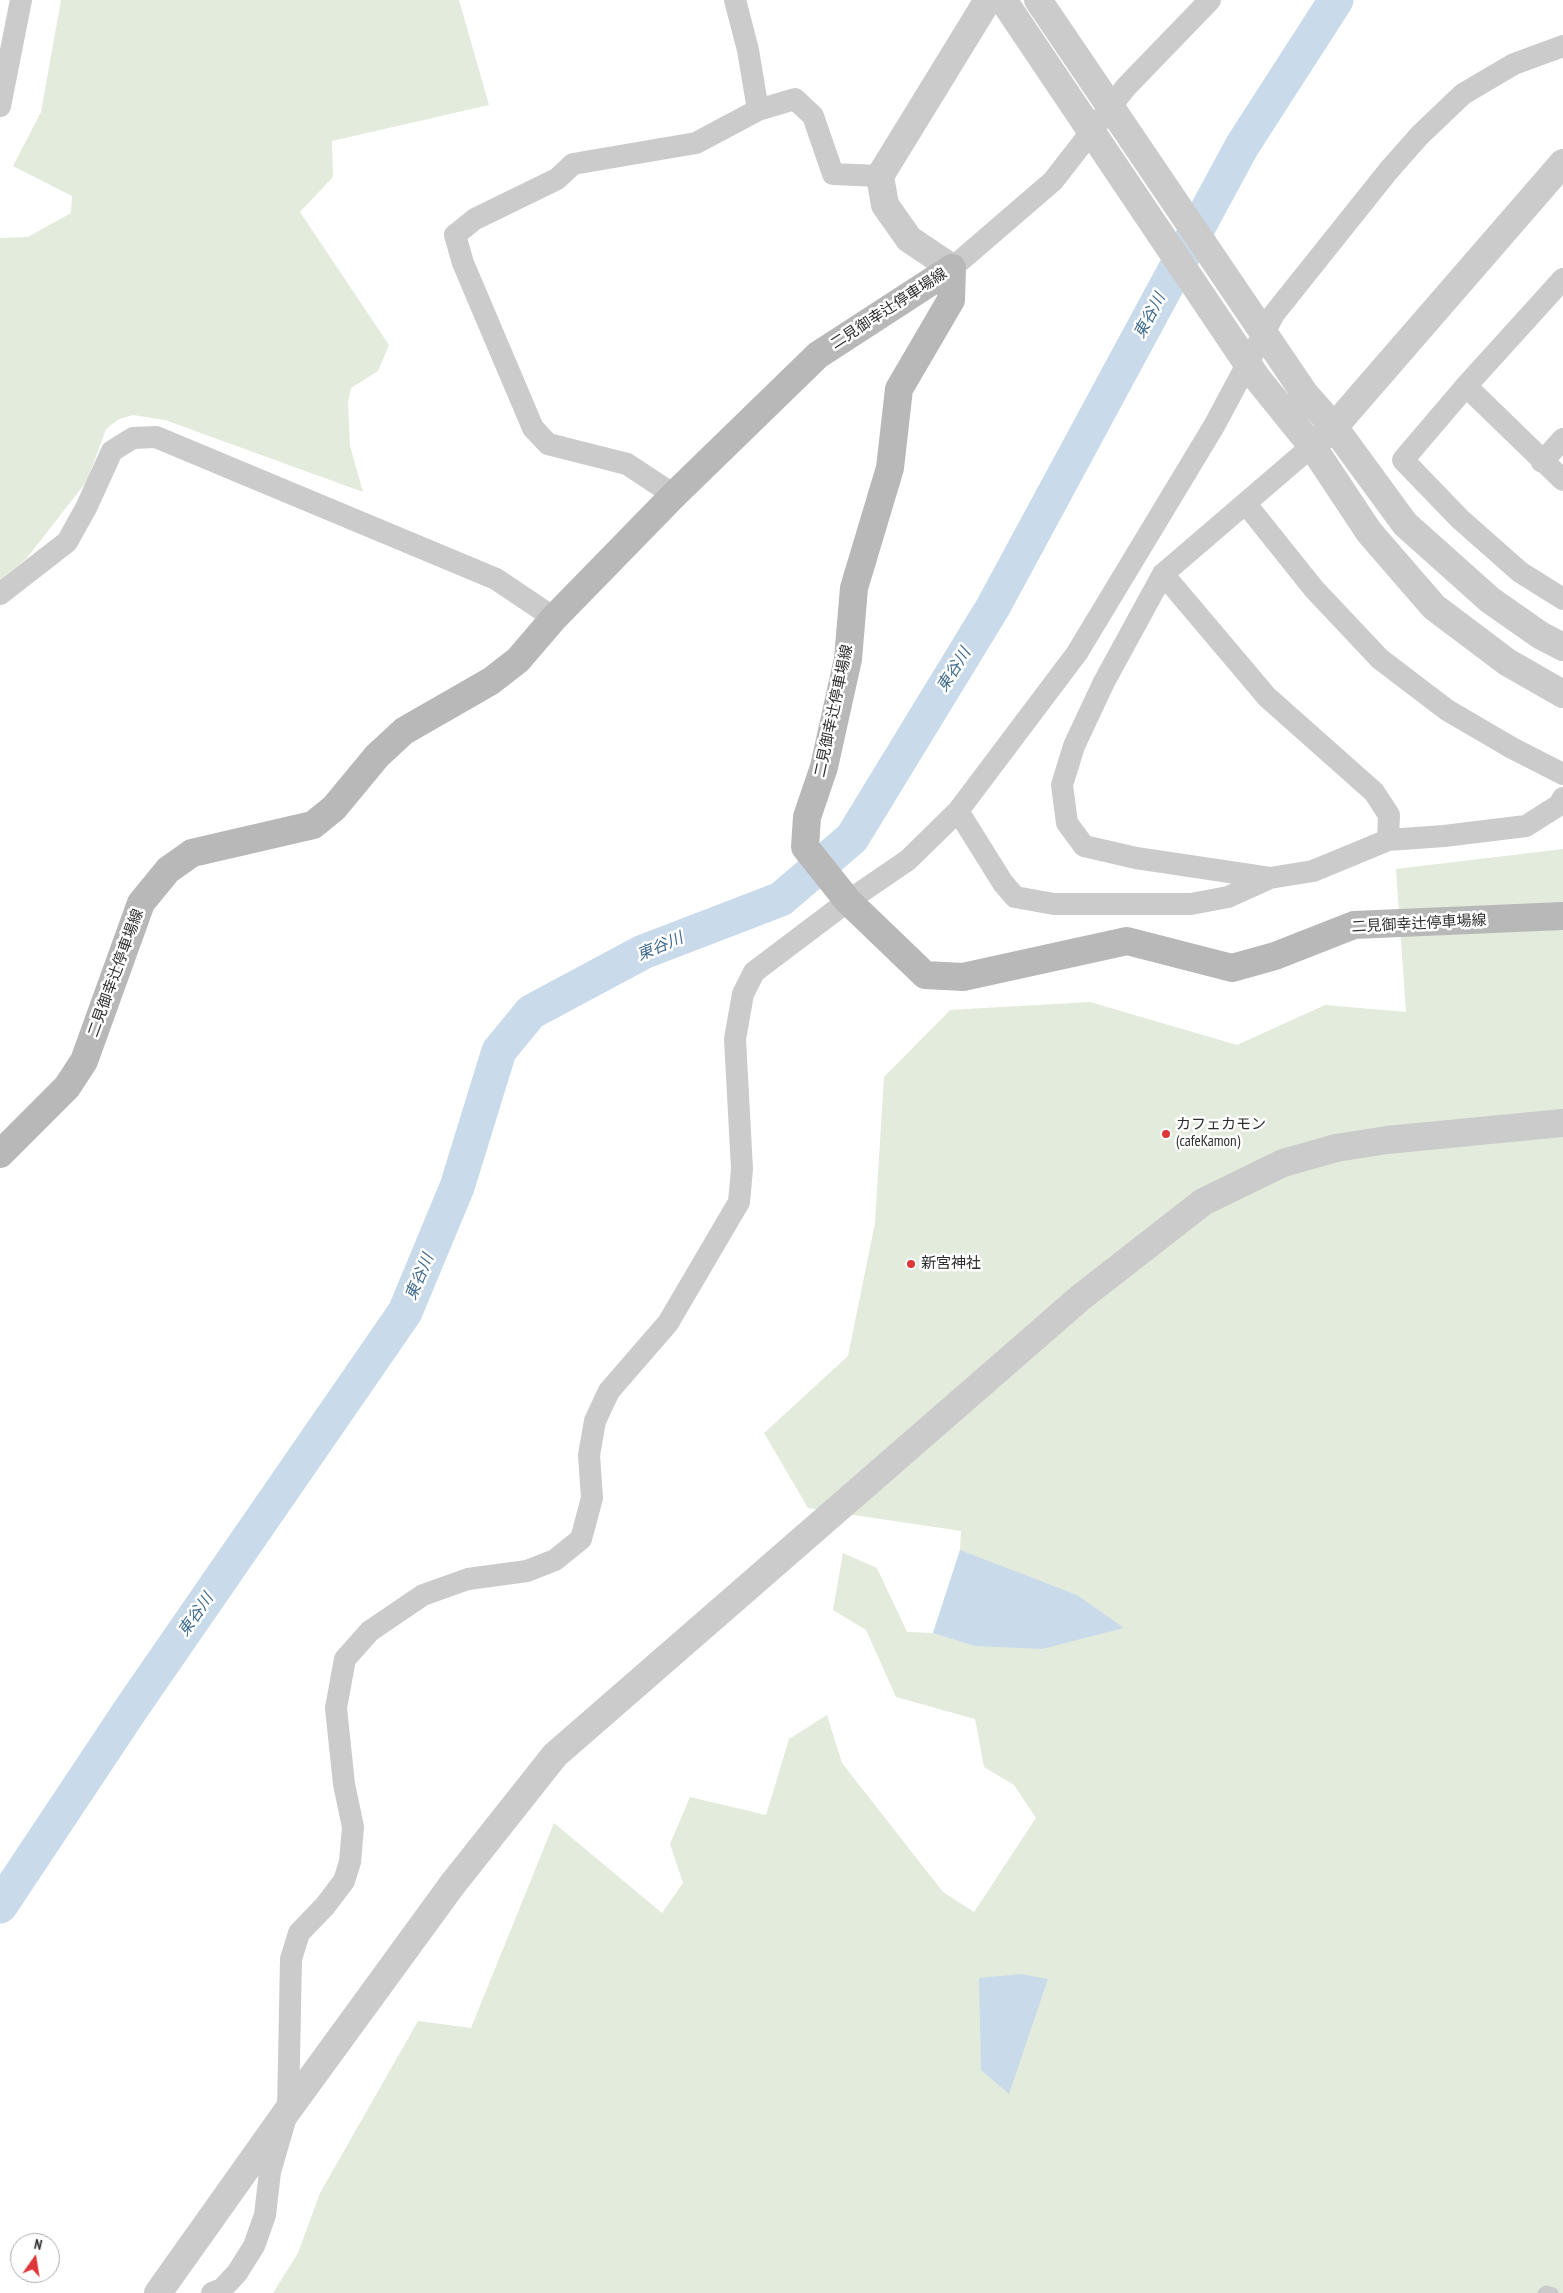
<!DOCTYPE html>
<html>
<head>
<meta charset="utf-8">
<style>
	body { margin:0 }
	#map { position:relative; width:1563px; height:2293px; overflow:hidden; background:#fff; font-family:"PT Sans Narrow",sans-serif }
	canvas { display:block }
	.north { position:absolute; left:10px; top:2233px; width:50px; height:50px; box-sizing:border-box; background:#fff; border:1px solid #ababab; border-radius:50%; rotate:13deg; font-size:14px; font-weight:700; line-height:20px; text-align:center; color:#2e2e2e }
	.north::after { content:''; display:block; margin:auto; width:18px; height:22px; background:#de373a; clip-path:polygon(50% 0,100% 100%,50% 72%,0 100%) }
</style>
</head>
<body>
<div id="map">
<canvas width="1563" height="2293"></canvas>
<div class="north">N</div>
</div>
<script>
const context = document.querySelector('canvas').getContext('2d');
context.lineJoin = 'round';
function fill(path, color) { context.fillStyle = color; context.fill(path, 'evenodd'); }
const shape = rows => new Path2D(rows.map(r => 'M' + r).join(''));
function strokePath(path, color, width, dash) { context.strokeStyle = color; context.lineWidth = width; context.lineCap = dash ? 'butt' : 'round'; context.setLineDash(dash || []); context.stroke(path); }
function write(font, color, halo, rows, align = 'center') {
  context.font = font + ' "PT Sans Narrow","Noto Sans JP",sans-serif'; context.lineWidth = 5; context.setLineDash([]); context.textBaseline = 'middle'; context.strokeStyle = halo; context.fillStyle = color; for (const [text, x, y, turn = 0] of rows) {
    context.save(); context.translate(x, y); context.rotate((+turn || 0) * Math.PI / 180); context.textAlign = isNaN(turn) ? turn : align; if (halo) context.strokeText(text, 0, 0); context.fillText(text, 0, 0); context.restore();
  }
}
fill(shape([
	[61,0,459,0,489,105,332,141,333,177,300,212,389,345,378,371,351,388,348,402,350,446,363,492,165,420,133,415,119,419,106,429,87,481,26,559,0,580,0,238,28,237,71,213,72,196,13,166,41,112],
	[1563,849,1563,2293,273,2293,298,2253,320,2193,418,2021,471,2028,554,1823,662,1913,683,1883,670,1844,690,1797,766,1815,789,1739,827,1715,842,1763,943,1892,974,1912,1036,1818,1014,1785,984,1767,975,1719,896,1697,866,1630,833,1610,843,1553,877,1568,907,1632,933,1633,960,1550,961,1531,808,1508,764,1433,848,1356,875,1223,884,1077,950,1010,1090,1002,1237,1045,1325,1005,1406,1012,1396,869]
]), '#e3ebdc');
fill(shape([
	[960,1550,1077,1595,1124,1628,1042,1649,975,1646,933,1633],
	[1021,1974,1048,1979,1009,2094,981,2070,979,1978]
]), '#c9dbea');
strokePath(shape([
	[0,1906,131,1709,405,1312,457,1187,499,1051,531,1012,643,952,781,899,852,838,993,607,1242,146,1336,0]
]), '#c9dbea', 35);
strokePath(shape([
	[1543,2293,1546,2291,1553,2293]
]), '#cbcbcb', 11);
strokePath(shape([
	[735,0,748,50,758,110],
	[0,106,21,0],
	[952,268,1053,181,1126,87,1210,0],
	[1563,279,1466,386,1403,460,1460,519,1520,572,1563,599],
	[1466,386,1563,480],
	[1542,462,1563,439],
	[674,495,627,464,548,444,533,428,463,263,455,235,475,219,557,179,573,164,696,143,758,110,795,99,813,116,833,174,880,176],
	[1246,504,1314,589,1380,659,1447,710,1512,748,1563,774],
	[1163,574,1267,697,1374,792,1389,815,1388,840],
	[0,594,67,542,86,508,112,451,133,438,156,437,496,579,554,618],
	[958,811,1003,883,1015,897,1054,904,1191,904,1228,897,1270,878,1313,871,1388,840,1444,836,1526,826,1559,805,1563,798],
	[1270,878,1136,858,1084,846,1067,823,1062,785,1074,746,1104,682,1163,574,1312,446],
	[212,2293,222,2289,237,2273,254,2246,265,2215,270,2172,288,2110,291,1959,299,1933,325,1906,344,1881,350,1862,353,1827,344,1784,336,1708,345,1659,370,1631,423,1595,468,1579,527,1571,555,1560,581,1539,592,1498,589,1455,595,1421,609,1391,668,1323,739,1202,742,1169,735,1039,743,994,754,972,848,901,908,860,958,811,1077,653,1214,426,1274,314,1389,170,1420,135,1463,94,1514,64,1563,46]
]), '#cbcbcb', 22);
strokePath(shape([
	[1003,0,1257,378,1312,446,1369,532,1434,607,1507,662,1563,694],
	[1038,0,1305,394,1334,427,1405,524,1490,600,1540,635,1563,647],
	[952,268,909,239,885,205,880,176,988,0],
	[1319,440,1334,427,1563,163],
	[158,2293,288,2110,452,1885,555,1755,1080,1298,1203,1202,1283,1163,1336,1148,1387,1140,1563,1123]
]), '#cbcbcb', 28);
strokePath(shape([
	[952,268,951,300,899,389,890,468,854,588,848,659,824,767,807,817,805,847,848,901,925,975,963,977,1127,941,1232,968,1275,956,1354,925,1563,916],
	[0,1154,67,1087,84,1061,141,903,168,870,192,853,313,825,334,808,377,756,404,731,491,681,518,660,554,618,674,495,818,355,952,268]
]), '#b8b8b8', 28);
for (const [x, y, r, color] of [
	[1166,1134,5,"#de373a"],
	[911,1264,5,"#de373a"]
]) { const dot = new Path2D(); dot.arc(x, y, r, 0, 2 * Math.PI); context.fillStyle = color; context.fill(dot); strokePath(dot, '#fff', 2); }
write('15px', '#2e2e2e', '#fff', [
	["二見御幸辻停車場線",889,309,-33],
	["二見御幸辻停車場線",834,711,-78],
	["二見御幸辻停車場線",1419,924,-3],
	["二見御幸辻停車場線",116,973,-70]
]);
write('15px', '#2e2e2e', '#fff', [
	["カフェカモン",1176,1125],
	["(cafeKamon)",1176,1142],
	["新宮神社",921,1264]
], 'left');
write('italic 16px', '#3f6b8d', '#fff', [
	["東谷川",1150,316,-62],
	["東谷川",954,670,-58],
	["東谷川",660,947,-23],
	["東谷川",420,1277,-67],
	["東谷川",196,1615,-55]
]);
</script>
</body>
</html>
